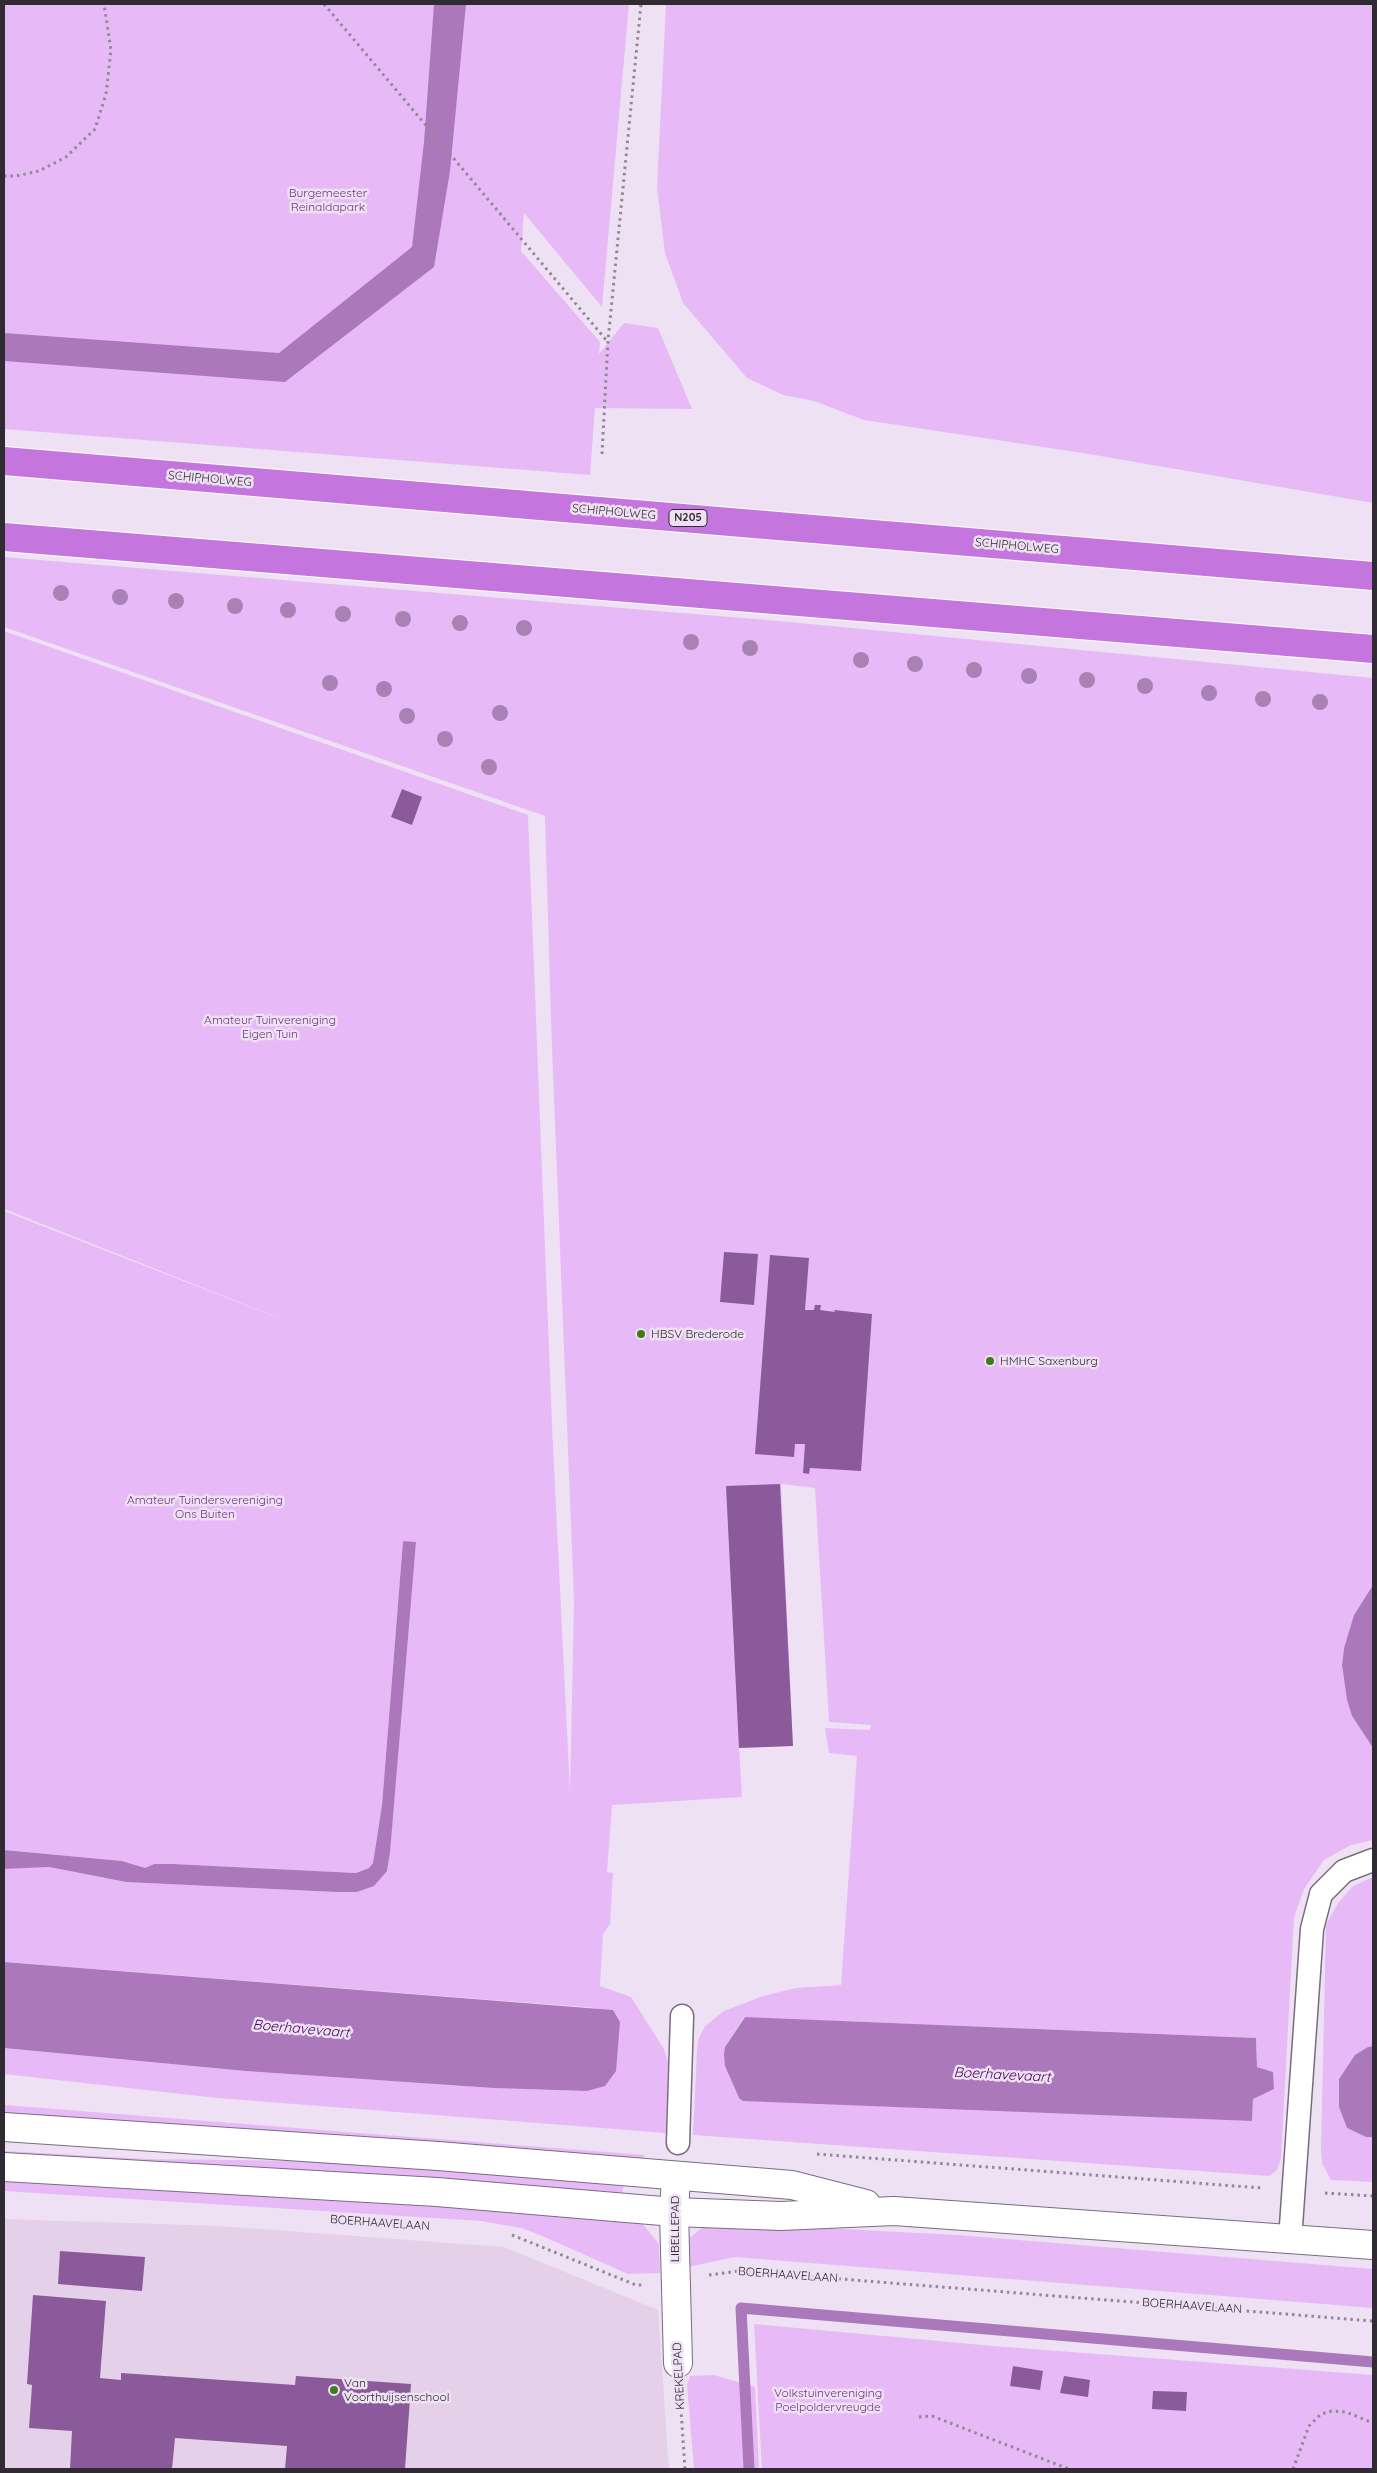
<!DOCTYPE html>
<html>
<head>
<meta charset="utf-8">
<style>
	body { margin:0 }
	#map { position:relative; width:1377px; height:2473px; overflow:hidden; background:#efe1f4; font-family:Quicksand,sans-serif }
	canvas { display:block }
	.frame { position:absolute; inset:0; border:5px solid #302b32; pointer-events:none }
</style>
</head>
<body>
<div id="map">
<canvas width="1377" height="2473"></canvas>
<div class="frame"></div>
</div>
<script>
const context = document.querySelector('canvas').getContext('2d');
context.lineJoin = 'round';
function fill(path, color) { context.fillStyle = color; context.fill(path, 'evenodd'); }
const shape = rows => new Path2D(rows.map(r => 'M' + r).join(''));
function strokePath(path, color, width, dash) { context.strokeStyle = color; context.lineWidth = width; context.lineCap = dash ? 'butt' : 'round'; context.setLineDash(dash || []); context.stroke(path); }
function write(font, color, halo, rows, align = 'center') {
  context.font = font + ' Quicksand,sans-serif'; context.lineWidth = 5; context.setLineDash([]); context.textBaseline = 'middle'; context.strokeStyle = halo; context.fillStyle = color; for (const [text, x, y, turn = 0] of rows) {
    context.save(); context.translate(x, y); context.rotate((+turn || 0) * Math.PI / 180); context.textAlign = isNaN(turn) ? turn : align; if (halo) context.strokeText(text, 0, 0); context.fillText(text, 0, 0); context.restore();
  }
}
fill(shape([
	[4,2219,220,2226,504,2247,658,2310,669,2469,4,2469]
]), '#e4d1e9');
fill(shape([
	[4,4,629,4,602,307,524,213,521,251,600,342,599,354,624,323,658,328,692,409,595,408,590,475,4,429],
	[666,4,1373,4,1373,503,1083,453,864,420,814,401,783,395,747,378,683,303,665,253,657,187],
	[4,557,779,621,1373,678,1373,1585,1354,1615,1344,1648,1342,1665,1347,1700,1352,1716,1373,1748,1373,1840,1351,1845,1324,1860,1304,1889,1294,1918,1281,2158,1277,2170,1269,2176,693,2135,697,2051,698,2040,705,2026,724,2011,763,1996,796,1988,841,1985,857,1756,829,1753,825,1728,870,1730,871,1725,829,1722,815,1488,781,1484,793,1746,739,1748,742,1797,612,1805,607,1872,613,1873,610,1924,603,1934,600,1986,631,1997,664,2049,668,2062,666,2133,217,2098,4,2074,4,2048,245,2071,493,2088,587,2091,617,2046,620,2022,596,2008,4,1962,4,1869,49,1867,126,1882,146,1883,336,1892,357,1892,374,1886,404,1665,416,1543,403,1541,382,1805,373,1863,369,1868,356,1873,173,1864,154,1864,145,1868,122,1861,4,1850,4,1211,317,1333,4,1209,4,631,528,815,552,1425,570,1792,574,1601,551,1022,545,816,4,627],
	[744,2017,1256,2038,1257,2067,1273,2072,1253,2099,1252,2121,739,2098,725,2066,725,2047],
	[1373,1877,1373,2046,1368,2047,1339,2079,1339,2107,1347,2128,1366,2137,1373,2137,1373,2182,1331,2180,1322,2163,1321,2148,1326,1925,1338,1903,1353,1886],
	[4,2105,334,2131,645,2155,638,2164,4,2115],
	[4,2151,148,2159,396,2162,624,2184,622,2195,4,2158],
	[4,2176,636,2216,659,2244,660,2273,628,2274,540,2235,521,2228,481,2221,4,2191],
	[709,2222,957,2235,1373,2269,1373,2308,735,2257,688,2267,686,2241],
	[754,2324,993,2346,1373,2375,1373,2469,762,2469],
	[714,2375,755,2387,759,2469,694,2469,687,2385,690,2376]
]), '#e7baf7');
fill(shape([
	[434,4,466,4,450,171,434,267,285,382,4,361,4,333,279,353,412,247,424,142],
	[403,1541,416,1542,390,1852,387,1871,374,1886,357,1892,336,1892,146,1883,126,1882,49,1867,4,1869,4,1850,122,1861,145,1868,154,1864,173,1864,356,1873,369,1868,373,1863,382,1805],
	[1373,1585,1373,1748,1352,1716,1347,1700,1342,1665,1344,1648,1354,1615],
	[4,1962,613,2010,620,2022,616,2071,605,2086,587,2091,493,2088,245,2071,4,2048],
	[745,2017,1256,2038,1257,2067,1273,2072,1274,2089,1253,2099,1252,2121,743,2101,739,2098,725,2066,724,2054,725,2047],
	[1373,2046,1373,2137,1366,2137,1347,2128,1339,2107,1339,2079,1355,2055,1368,2047]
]), '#ab79bb');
strokePath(shape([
	[749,2469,741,2308,1373,2362]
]), '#ab79bb', 11);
fill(shape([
	[402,789,422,797,412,825,391,817],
	[724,1252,758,1254,754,1305,720,1302],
	[770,1255,809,1258,805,1310,814,1310,815,1305,821,1305,820,1310,835,1312,834,1310,872,1314,861,1471,810,1468,809,1474,803,1473,805,1444,795,1444,794,1457,755,1454],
	[780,1484,793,1746,739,1748,726,1486],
	[60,2251,145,2257,142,2291,58,2284],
	[33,2295,106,2301,100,2378,121,2380,121,2373,295,2385,296,2376,411,2384,405,2469,285,2469,287,2446,175,2438,172,2469,70,2469,72,2431,29,2428,32,2385,27,2384],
	[1013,2366,1043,2371,1040,2390,1010,2386],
	[1064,2376,1090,2380,1088,2397,1060,2393],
	[1153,2391,1187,2392,1186,2411,1152,2409]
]), '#8a5a9a');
const lane = shape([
	[678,2143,682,2016],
	[1290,2240,1312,1929,1321,1894,1344,1871,1373,1860]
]);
const street = shape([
	[676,2176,674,2212,678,2363]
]);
const secondary = shape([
	[4,2127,438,2156,792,2185,866,2204],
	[4,2167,437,2192,674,2212,781,2216,894,2211,1373,2245]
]);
const highway = shape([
	[4,461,1373,576],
	[4,537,1373,649]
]);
strokePath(lane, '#7a6d7e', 25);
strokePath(street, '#7a6d7e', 30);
strokePath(secondary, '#7a6d7e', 30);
strokePath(highway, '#fff', 30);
strokePath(shape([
	[324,4,607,341],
	[4,176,16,176,39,171,66,157,95,129,106,94,111,50,104,4],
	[602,454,608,341,641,4],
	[817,2154,1262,2188],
	[1325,2193,1373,2196],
	[512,2235,636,2285,643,2285],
	[709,2275,739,2271,1373,2321],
	[680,2395,685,2469],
	[919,2417,932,2416,1069,2469],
	[1293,2469,1309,2426,1321,2414,1332,2411,1346,2412,1373,2423]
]), '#928895', 3, [2.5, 4]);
strokePath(lane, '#fff', 22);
strokePath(street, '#fff', 28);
strokePath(secondary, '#fff', 28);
strokePath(highway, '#c476de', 28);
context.fillStyle = '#a981b5';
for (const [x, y] of [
	[61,593],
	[120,597],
	[176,601],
	[235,606],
	[288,610],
	[343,614],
	[403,619],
	[460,623],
	[524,628],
	[691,642],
	[750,648],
	[861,660],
	[915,664],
	[974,670],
	[1029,676],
	[1087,680],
	[330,683],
	[1145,686],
	[384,689],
	[1209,693],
	[1263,699],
	[1320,702],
	[500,713],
	[407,716],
	[445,739],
	[489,767]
]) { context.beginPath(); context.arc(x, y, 8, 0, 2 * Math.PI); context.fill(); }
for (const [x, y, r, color] of [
	[641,1334,5,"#3c7c1b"],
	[990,1361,5,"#3c7c1b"],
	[334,2390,5,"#3c7c1b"]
]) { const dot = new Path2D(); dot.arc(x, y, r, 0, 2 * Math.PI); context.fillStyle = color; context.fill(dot); strokePath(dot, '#efe1f4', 2); }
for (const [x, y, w] of [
	[688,518,38]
]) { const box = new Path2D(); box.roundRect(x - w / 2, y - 8.5, w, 17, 4); context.fillStyle = '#efe1f4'; context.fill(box); strokePath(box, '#302b32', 1); }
write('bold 11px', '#302b32', null, [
	["N205",688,518]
]);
write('12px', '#6f3282', '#efe1f4', [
	["Burgemeester",328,193],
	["Reinaldapark",328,207],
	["Amateur Tuinvereniging",270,1020],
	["Eigen Tuin",270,1034],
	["Amateur Tuindersvereniging",205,1500],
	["Ons Buiten",205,1514],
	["Volkstuinvereniging",828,2393],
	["Poelpoldervreugde",828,2407]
]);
write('12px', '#302b32', '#efe1f4', [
	["SCHIPHOLWEG",210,479,5],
	["SCHIPHOLWEG",614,512,5],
	["SCHIPHOLWEG",1017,546,5],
	["BOERHAAVELAAN",380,2223,4],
	["LIBELLEPAD",675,2229,-90],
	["BOERHAAVELAAN",788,2275,4],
	["BOERHAAVELAAN",1192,2306,4],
	["KREKELPAD",679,2376,-93]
]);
write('12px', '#302b32', '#efe1f4', [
	["HBSV Brederode",651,1334],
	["HMHC Saxenburg",1000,1361],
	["Van",344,2383],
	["Voorthuijsenschool",344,2397]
], 'left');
write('italic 14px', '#460258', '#efe1f4', [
	["Boerhavevaart",301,2029,5],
	["Boerhavevaart",1002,2075,3]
]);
</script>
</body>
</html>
